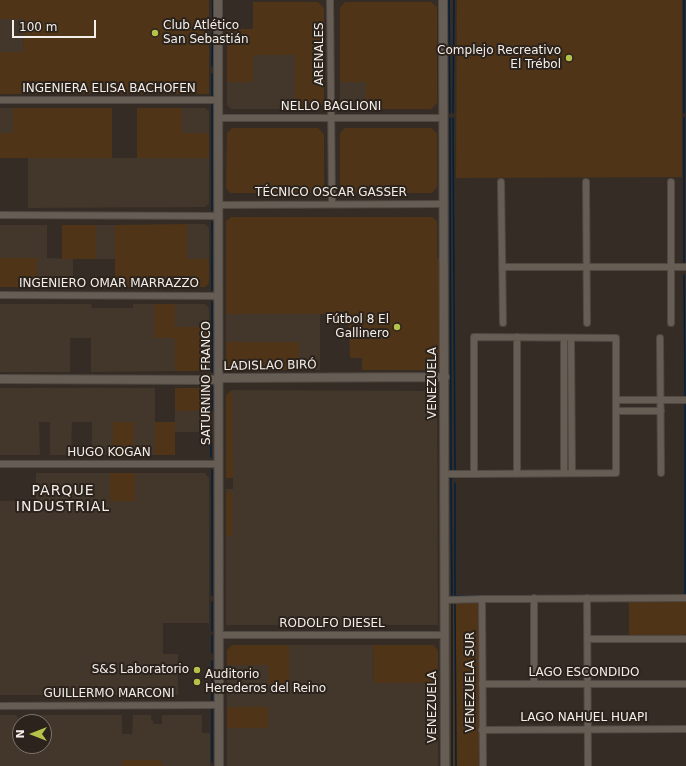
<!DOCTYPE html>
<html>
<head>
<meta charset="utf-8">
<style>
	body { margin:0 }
	#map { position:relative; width:686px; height:766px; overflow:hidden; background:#352d25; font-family:"DejaVu Sans",sans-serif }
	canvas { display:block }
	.north { position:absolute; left:12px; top:714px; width:40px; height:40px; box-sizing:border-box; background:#2b231c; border:1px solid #7b746e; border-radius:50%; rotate:270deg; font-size:11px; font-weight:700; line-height:16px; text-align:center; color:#f3eee9 }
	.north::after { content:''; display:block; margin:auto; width:14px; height:18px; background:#b4c24a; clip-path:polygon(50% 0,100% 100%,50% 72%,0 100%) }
	.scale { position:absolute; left:12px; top:20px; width:84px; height:18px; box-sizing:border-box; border:2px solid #f3eee9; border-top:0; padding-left:5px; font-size:12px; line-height:14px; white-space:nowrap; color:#f3eee9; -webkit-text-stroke:3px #2b231c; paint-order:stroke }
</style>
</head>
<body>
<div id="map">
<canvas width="686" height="766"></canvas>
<div class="north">N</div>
<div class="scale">100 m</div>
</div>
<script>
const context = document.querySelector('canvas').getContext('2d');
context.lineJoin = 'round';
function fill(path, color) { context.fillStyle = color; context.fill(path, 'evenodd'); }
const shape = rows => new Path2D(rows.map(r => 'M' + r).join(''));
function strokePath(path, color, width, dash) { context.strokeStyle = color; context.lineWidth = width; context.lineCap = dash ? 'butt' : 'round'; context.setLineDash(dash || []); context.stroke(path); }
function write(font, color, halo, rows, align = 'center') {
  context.font = font + ' "DejaVu Sans",sans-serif'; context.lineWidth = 4; context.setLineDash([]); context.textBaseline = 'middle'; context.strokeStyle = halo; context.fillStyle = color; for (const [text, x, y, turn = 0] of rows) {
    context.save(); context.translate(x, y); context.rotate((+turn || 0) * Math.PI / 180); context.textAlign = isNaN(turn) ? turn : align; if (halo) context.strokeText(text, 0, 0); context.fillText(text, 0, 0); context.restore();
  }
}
fill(shape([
	[0,19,24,19,23,52,0,52],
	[253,55,295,55,295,109,231,109,227,105,227,82,253,82],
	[340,82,366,82,366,109,345,109,340,103],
	[0,108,13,108,13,133,0,133],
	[182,108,205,108,209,111,209,133,182,133],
	[28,158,209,158,209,203,205,207,28,208],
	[187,224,205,224,209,228,209,259,187,259],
	[0,225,47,225,47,258,73,259,73,287,36,287,36,259,0,258],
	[96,225,115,225,115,259,96,259],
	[0,304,91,304,92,308,133,308,133,304,154,304,154,338,175,338,175,371,91,372,91,338,70,338,70,372,0,372],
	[175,304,205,304,209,308,209,327,175,327],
	[226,314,320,314,320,370,299,370,299,342,226,342],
	[0,388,155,388,155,455,134,455,134,422,113,422,113,455,92,455,92,422,72,422,71,455,50,455,50,422,39,422,40,455,0,455],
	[232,390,433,391,437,395,438,625,226,625,226,536,232,536,232,495,228,491,226,491,226,489,233,489,233,478,232,477],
	[175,411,209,411,209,432,175,432],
	[36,473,110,473,111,501,135,501,135,473,205,473,209,478,209,623,163,623,163,654,178,654,178,695,163,695,151,691,147,695,0,695,0,501,36,501],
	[289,645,373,645,374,683,438,683,438,766,227,766,227,728,268,728,268,707,227,707,227,665,268,665,289,683],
	[0,715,16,715,19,719,36,718,39,715,122,715,122,734,132,734,133,715,151,715,151,720,153,721,153,724,162,724,162,715,202,715,202,733,210,733,210,766,163,766,160,760,123,760,122,766,0,766],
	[20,722,44,722,44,746,20,746]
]), '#43362a');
fill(shape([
	[0,0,209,0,209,94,0,94,0,52,23,52,24,19,0,19],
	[457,0,682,0,682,177,456,178],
	[253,2,318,2,324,8,324,103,318,109,295,109,295,55,253,55,253,82,227,82,227,29,253,29],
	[345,2,431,2,437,7,437,103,431,109,366,109,366,82,340,82,340,8],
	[13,108,112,108,112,158,0,158,0,133,13,133],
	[137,108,182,108,182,133,209,133,209,158,137,158],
	[232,128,318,128,324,134,324,188,319,193,231,193,226,188,227,133],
	[345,128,431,128,437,133,437,187,432,193,345,193,340,187,340,133],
	[231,217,432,217,437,221,437,258,444,258,444,370,362,370,362,358,350,358,349,314,226,314,226,221],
	[187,224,187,259,209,259,209,283,205,287,115,287,115,225],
	[62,225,96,225,96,259,62,259],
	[0,258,37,258,36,287,0,287],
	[154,304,175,304,175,327,209,327,209,366,204,371,175,371,175,338,154,338],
	[226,342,299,342,299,370,232,370,226,365],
	[175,388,204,388,209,392,209,411,175,411],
	[232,390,233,478,226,478,226,395],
	[113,422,134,422,134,455,113,455],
	[155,422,175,422,175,455,155,455],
	[110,473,135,473,135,501,110,501],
	[226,491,230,492,232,495,232,536,226,536],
	[450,598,479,599,479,766,450,766],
	[629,600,685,600,686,602,686,634,683,636,629,636],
	[232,645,289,645,289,683,268,683,268,665,227,665,227,650],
	[373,645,433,645,438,650,438,683,374,683],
	[227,707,268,707,268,728,227,728],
	[122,760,160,760,163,766,122,766]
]), '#4f3418');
strokePath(shape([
	[449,0,450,113],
	[684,0,684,113],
	[212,66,213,0],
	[212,96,212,74],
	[453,113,454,0],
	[684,117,684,262],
	[450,118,451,472],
	[453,118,455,470],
	[212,210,212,104],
	[684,275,685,397],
	[212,290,212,222],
	[212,372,212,302],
	[212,386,212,410],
	[685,403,685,596],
	[211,457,211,434],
	[212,470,212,595],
	[451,477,452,598],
	[455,483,455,595],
	[455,596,557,596],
	[212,602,212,631],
	[452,602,452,766],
	[455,604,456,766],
	[212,635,212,653],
	[212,661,212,670],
	[212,678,212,700],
	[212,709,212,762]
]), '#041f3b', 1.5);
const street = shape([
	[330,0,332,204],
	[0,100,218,100],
	[218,118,444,118],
	[501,182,503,323],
	[586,182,587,323],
	[218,205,444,204],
	[0,215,218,216],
	[502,267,686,267],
	[0,295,218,296],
	[671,323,671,182],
	[517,337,517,474],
	[564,338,564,473],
	[571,338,572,473],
	[660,338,661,473],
	[616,400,686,400],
	[616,411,661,411],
	[0,464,219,464],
	[445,474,474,474,616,473,616,338,474,337,474,474],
	[587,598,588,766],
	[445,600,483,599],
	[219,635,445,635],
	[587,639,686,639],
	[482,684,686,684],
	[534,684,534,598],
	[0,706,219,705],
	[482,730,686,729],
	[483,766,482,601,483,599,686,598]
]);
const secondary = shape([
	[218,0,219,766],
	[443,0,445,766],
	[0,379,211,380,225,378,445,377]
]);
strokePath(street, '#504943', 8);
strokePath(secondary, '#504943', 10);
strokePath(street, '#665d54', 6);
strokePath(secondary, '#665d54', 8);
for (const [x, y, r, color] of [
	[155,33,4,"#b4c24a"],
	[569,58,4,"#b4c24a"],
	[397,327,4,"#b4c24a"],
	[197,670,4,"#b4c24a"],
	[197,682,4,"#b4c24a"]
]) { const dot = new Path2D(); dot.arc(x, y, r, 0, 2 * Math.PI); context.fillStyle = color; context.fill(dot); strokePath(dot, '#2b231c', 1.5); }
write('12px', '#f3eee9', '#2b231c', [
	["Club Atlético",163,26,"left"],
	["San Sebastián",163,40,"left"],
	["Complejo Recreativo",561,51],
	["El Trébol",561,65],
	["Fútbol 8 El",389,320],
	["Gallinero",389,334],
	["S&S Laboratorio",189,670],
	["Auditorio",205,675,"left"],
	["Herederos del Reino",205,689,"left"]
], 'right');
write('12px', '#f3eee9', '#2b231c', [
	["ARENALES",320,54,-90],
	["INGENIERA ELISA BACHOFEN",109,89],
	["NELLO BAGLIONI",331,107],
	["TÉCNICO OSCAR GASSER",331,193],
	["INGENIERO OMAR MARRAZZO",109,284],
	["LADISLAO BIRÓ",270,366,-1],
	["SATURNINO FRANCO",207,383,-90],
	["VENEZUELA",433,383,-90],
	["HUGO KOGAN",109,453],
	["RODOLFO DIESEL",332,624],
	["LAGO ESCONDIDO",584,673],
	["VENEZUELA SUR",471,682,-90],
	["GUILLERMO MARCONI",109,694],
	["VENEZUELA",433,707,-90],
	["LAGO NAHUEL HUAPI",584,718]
]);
context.letterSpacing = '1px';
write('14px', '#f3eee9', '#2b231c', [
	["PARQUE",63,491],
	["INDUSTRIAL",63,507]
]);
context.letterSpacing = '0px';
</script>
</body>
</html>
